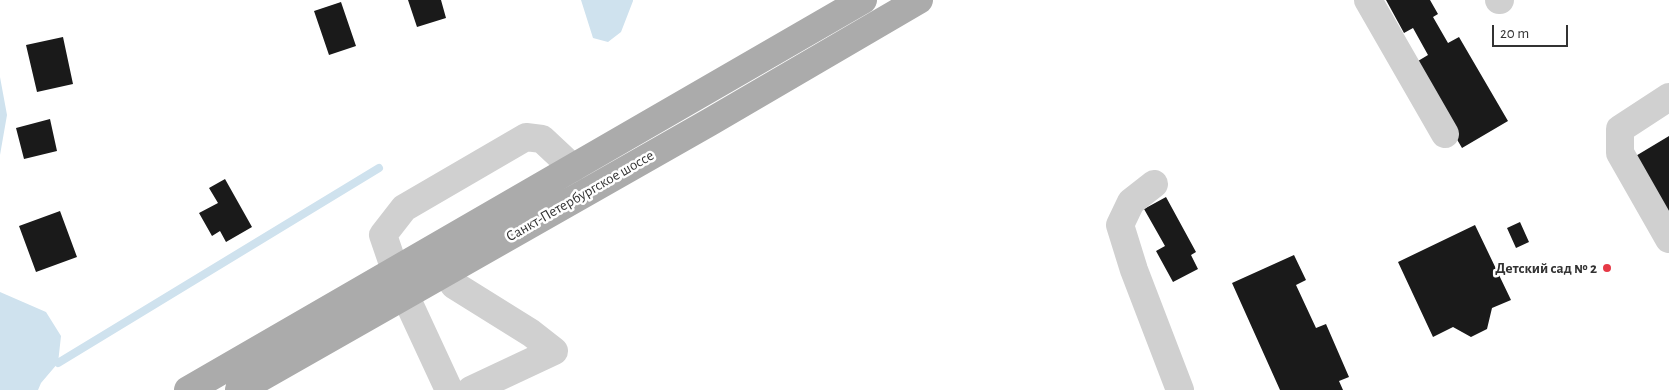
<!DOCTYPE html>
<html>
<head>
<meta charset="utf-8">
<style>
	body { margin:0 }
	#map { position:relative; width:1669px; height:390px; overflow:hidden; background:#fff; font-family:"Alegreya Sans",sans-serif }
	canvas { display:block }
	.scale { position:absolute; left:1492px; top:25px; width:76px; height:22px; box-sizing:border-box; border:2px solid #333; border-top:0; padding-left:6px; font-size:15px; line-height:18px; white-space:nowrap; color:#333; -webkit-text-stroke:4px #fff; paint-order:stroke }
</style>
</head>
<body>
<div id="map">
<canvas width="1669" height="390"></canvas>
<div class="scale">20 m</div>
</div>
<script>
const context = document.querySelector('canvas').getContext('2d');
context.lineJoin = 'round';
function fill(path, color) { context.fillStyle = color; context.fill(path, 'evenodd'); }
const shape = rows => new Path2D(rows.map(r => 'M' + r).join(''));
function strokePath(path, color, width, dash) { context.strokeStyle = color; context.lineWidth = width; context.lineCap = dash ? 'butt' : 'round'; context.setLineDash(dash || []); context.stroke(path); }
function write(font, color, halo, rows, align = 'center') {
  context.font = font + ' "Alegreya Sans",sans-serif'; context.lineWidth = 5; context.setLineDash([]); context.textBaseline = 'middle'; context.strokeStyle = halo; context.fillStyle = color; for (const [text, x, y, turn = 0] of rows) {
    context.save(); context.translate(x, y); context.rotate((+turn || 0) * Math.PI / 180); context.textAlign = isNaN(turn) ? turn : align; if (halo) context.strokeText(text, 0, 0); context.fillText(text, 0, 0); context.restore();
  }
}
fill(shape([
	[581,0,633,0,633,1,621,32,608,42,593,38],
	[0,77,7,115,0,155],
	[0,292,46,312,61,336,58,363,41,383,38,390,0,390]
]), '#cfe2ee');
strokePath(shape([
	[58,363,379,168]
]), '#cfe2ee', 8);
fill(shape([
	[408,0,441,0,446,18,417,27],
	[1386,0,1430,0,1438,14,1433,17,1448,43,1459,37,1508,121,1462,148,1413,64,1428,55,1413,28,1404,33],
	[341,2,356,46,329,55,314,11],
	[63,37,73,84,37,92,26,45],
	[50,119,57,151,24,159,16,128],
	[1669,136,1669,217,1634,157],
	[225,179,252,227,226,242,220,231,212,236,199,213,218,203,209,188],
	[1166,197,1196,252,1191,255,1198,269,1173,282,1156,251,1165,246,1144,209],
	[60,211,77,257,36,272,19,226],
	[1520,222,1529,242,1516,248,1507,228],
	[1475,225,1511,300,1492,308,1487,329,1471,337,1453,327,1433,337,1398,262],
	[1294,255,1306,280,1296,285,1316,328,1326,324,1349,377,1339,381,1343,390,1280,390,1232,283]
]), '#1a1a1a');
strokePath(shape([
	[1368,0,1445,134],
	[1499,0,1500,0],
	[1669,97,1620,129,1620,153,1669,239],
	[1154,184,1131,202,1120,225,1134,270,1180,390],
	[395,270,383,235,404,208,526,137,542,139,573,168],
	[446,273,454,285,531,333,554,351,471,390],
	[405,295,449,390]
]), '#d0d0d0', 28);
strokePath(shape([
	[188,390,863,0],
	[239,390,710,122,919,0]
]), '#ababab', 28);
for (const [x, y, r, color] of [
	[1607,268,5,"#e63946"]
]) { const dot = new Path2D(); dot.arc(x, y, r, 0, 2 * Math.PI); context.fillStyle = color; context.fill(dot); strokePath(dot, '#fff', 2); }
write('15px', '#333', '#fff', [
	["Санкт-Петербургское шоссе",580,196,-30]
]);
write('bold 15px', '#333', '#fff', [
	["Детский сад № 2",1597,268]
], 'right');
</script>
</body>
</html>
